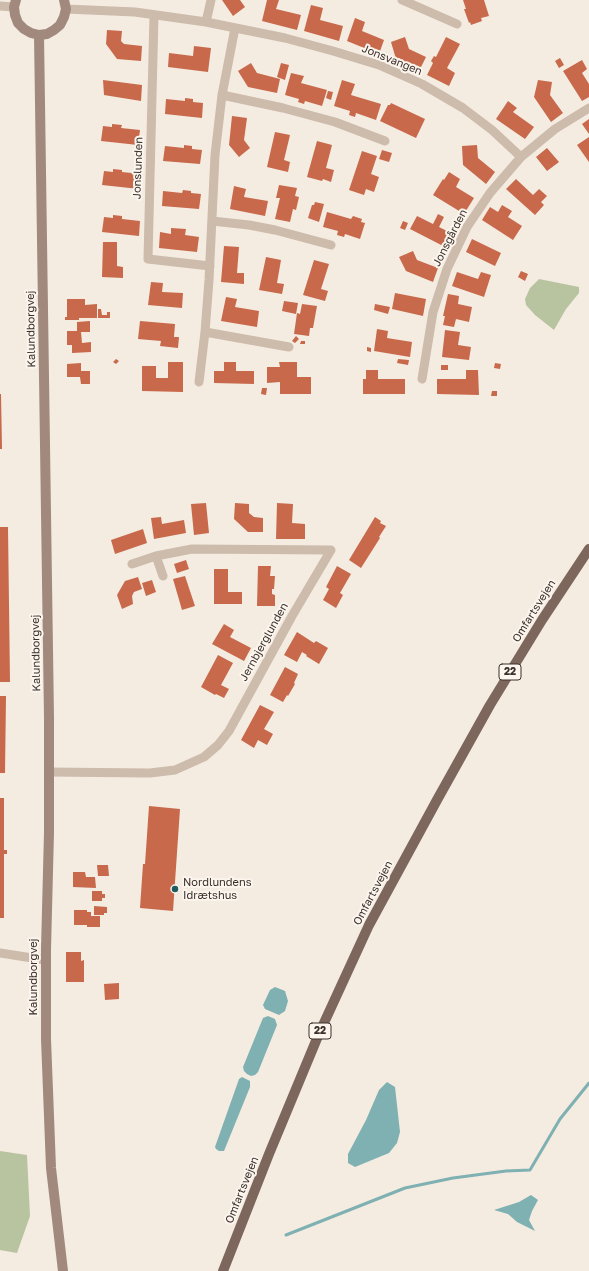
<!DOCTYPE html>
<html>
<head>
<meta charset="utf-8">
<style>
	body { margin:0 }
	canvas { display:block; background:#f4ebe1 }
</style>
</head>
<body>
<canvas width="589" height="1271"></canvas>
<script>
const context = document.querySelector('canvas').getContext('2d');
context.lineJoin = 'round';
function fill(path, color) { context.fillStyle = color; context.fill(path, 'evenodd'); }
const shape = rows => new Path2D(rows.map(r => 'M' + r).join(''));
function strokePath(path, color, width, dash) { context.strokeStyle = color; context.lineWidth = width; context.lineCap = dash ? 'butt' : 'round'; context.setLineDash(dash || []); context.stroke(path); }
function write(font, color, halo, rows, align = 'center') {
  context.font = font + ' "Golos Text",sans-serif'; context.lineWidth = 4; context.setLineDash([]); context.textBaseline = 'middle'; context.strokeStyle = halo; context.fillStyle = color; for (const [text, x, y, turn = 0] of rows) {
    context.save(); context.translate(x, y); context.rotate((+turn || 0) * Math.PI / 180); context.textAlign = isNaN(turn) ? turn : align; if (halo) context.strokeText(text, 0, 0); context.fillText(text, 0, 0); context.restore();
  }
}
fill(shape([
	[539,279,579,287,579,293,566,309,554,330,535,315,526,305,525,299,530,288],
	[0,1151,27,1155,30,1216,17,1253,0,1250]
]), '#b8c4a0');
fill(shape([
	[275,987,285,991,288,1001,285,1011,279,1015,265,1009,263,1005,270,990],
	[268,1016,275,1019,277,1025,258,1072,255,1075,251,1076,247,1074,244,1071,243,1067,263,1018],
	[242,1077,250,1081,250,1087,224,1151,219,1151,216,1149,215,1147,239,1079],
	[387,1082,395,1087,400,1132,397,1143,389,1153,355,1167,348,1163,348,1154,366,1120,379,1090],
	[531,1195,538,1200,532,1211,529,1220,535,1231,517,1222,508,1214,494,1210,519,1202]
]), '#7fb0b2');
strokePath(shape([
	[286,1235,405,1188,453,1178,506,1171,530,1170,560,1119,589,1083]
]), '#7fb0b2', 3);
fill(shape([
	[222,0,240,0,245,7,233,16],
	[267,0,279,0,276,9,301,15,297,30,262,21],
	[463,0,484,0,489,16,481,18,482,21,471,25,470,22,469,23,464,9,466,9],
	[311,5,323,8,320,20,343,26,339,41,304,31],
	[355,18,365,22,362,31,384,40,379,54,347,41],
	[107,30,122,31,121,41,124,44,142,46,141,61,117,59,106,44],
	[405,37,409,49,426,57,419,71,396,59,391,42],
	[446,37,460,44,447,68,455,73,449,86,427,75,433,63,431,61,434,56,436,57],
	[194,46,211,48,208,72,168,67,169,53,193,56],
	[560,58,564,65,559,68,555,61],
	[582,60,587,69,582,73,589,84,589,97,582,101,563,71],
	[251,63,257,73,280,79,277,93,248,87,238,71],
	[281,63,289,65,285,80,277,77],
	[291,73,304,76,301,83,327,90,322,106,305,101,304,104,298,102,299,99,285,95],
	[103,80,142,85,141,101,104,95],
	[342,80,355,84,351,95,381,104,376,120,356,113,355,117,349,115,350,111,334,106],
	[538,80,552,82,550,95,563,113,551,122,534,97],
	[328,91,333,92,331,100,326,98],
	[185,98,193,99,193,102,203,103,202,118,165,114,166,99,185,101],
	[508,101,517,108,513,112,534,127,525,139,496,119],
	[391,103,425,119,416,138,380,121,388,105,390,105],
	[232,116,247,118,244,140,250,148,239,157,229,145],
	[589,119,589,134,582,124],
	[112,124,122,125,121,128,140,130,138,145,101,141,103,126,112,127],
	[275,132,290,135,284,160,290,162,288,172,267,167],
	[589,137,589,162,577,145],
	[317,141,332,145,326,168,334,170,331,182,323,179,322,181,307,177],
	[184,145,192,146,192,149,202,150,200,164,163,161,165,146,184,148],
	[477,145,478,158,495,172,486,184,463,165,462,146],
	[547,148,559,162,547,171,536,157],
	[382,150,392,153,389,162,379,159],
	[362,151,377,156,371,174,379,177,374,192,366,189,364,195,349,190],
	[113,169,122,170,122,172,141,174,139,189,102,185,104,171,113,172],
	[449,172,460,179,456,187,474,198,464,214,433,195,443,179,444,180],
	[516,179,533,195,539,189,547,196,541,202,544,205,535,215,506,189],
	[279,185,297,188,295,196,299,197,296,210,293,209,290,222,275,219,280,198,276,198],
	[234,186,246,189,244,197,268,201,265,216,230,209],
	[183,190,191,191,191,193,201,194,199,209,162,206,163,191,182,193],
	[315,202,324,204,319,222,308,218,312,205,314,205],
	[502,205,512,211,508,217,522,226,513,240,482,220,490,207,498,212],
	[327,212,351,219,353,216,362,219,361,222,365,223,360,239,345,234,344,237,337,235,338,231,323,227],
	[438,214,444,217,439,227,453,234,447,248,410,229,417,216,433,224],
	[113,215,122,216,122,219,140,221,139,236,102,232,104,217,113,218],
	[403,221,408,223,405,230,400,228],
	[171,228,186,229,185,235,199,237,197,252,159,248,160,232,171,234],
	[472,239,501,253,495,266,466,252],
	[103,242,117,242,117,266,123,267,123,278,102,277],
	[224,246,239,247,237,273,244,273,244,284,221,282],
	[413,251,417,260,438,268,433,282,406,271,399,257],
	[266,257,281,260,277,283,284,284,282,294,259,290],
	[314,260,329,264,321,289,328,291,325,301,303,295],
	[521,271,528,274,525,281,518,277],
	[457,272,478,279,481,272,491,275,484,297,452,286],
	[151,282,163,283,162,292,183,293,182,308,148,305],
	[395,293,426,299,423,316,392,309],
	[448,294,459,296,458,304,472,307,469,322,456,319,454,327,443,325,445,316,443,316],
	[226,297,237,299,235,307,259,311,257,327,221,321],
	[67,299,85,299,85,305,97,304,97,318,79,318,79,320,65,320,65,317,67,317],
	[284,301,298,303,296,314,282,311],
	[302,304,317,306,313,328,310,328,309,336,294,334,297,313,300,314],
	[375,304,390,307,388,314,374,310],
	[98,309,101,309,102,315,107,315,107,312,110,312,110,318,98,318],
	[90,321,90,332,81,332,82,343,91,342,91,352,72,353,72,345,67,345,67,331,77,331,77,322],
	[140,321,175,324,174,337,179,337,178,348,160,346,161,341,138,339],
	[377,329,388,331,387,338,412,342,410,357,374,351],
	[445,330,460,332,458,345,471,347,469,360,442,357],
	[296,336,299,339,295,343,292,341],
	[301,341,305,341,305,344,300,344],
	[367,347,371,348,371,352,367,351],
	[116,359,119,361,116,364,113,362],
	[398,359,409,360,408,365,397,363],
	[168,362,183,362,183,392,142,391,142,366,156,366,156,378,168,378],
	[224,362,236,362,236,371,254,371,254,384,214,383,214,371,224,371],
	[279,362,297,362,297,377,311,377,311,394,280,394,280,382,267,383,267,367,280,367],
	[81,363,81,371,90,371,90,384,81,384,80,377,67,377,67,364],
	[495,363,501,364,500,369,494,368],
	[441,365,448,365,448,370,441,370],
	[366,370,378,370,378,379,405,379,405,394,363,394,363,379,366,379],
	[466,370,478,370,479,395,437,394,437,379,466,379],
	[262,388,267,388,266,395,261,394],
	[492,391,497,391,497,396,491,396],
	[0,394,1,394,2,449,0,449],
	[206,503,209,533,194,535,191,504],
	[235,503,249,504,249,513,254,517,263,518,263,532,248,532,234,519],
	[277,503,293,504,292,523,305,524,305,539,276,539],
	[161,517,162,524,184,520,186,533,154,539,151,518],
	[375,517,381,521,380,523,386,526,379,537,380,538,361,568,349,560],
	[0,527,8,527,10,682,0,682],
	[143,529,147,543,115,554,111,540],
	[186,560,189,569,177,573,174,564],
	[258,566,271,566,270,576,275,576,274,589,272,589,272,594,275,595,275,606,257,606],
	[337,566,351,574,340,593,343,595,336,608,323,600,329,589,326,587],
	[214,569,228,569,228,592,242,592,242,604,214,604],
	[185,576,195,606,182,610,173,579],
	[138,577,142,589,134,592,132,596,133,604,122,609,117,595,125,581],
	[152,580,156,592,146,596,142,583],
	[224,624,234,630,230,637,251,648,244,661,212,644],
	[297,632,314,643,316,641,328,648,319,664,306,656,307,655,302,652,297,662,284,655],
	[218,655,233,663,221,685,229,689,224,698,216,694,215,695,201,687],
	[285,667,298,674,294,683,295,684,288,696,287,695,283,702,270,695],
	[0,696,6,696,5,773,0,773],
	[260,705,274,712,264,729,273,734,267,745,258,740,254,748,241,740],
	[0,798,4,798,4,850,7,850,7,854,4,854,4,918,0,918],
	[149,806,180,809,173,911,140,908,143,864,145,864],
	[97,865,108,865,109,876,98,876],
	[73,872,85,872,86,877,95,877,96,888,73,887],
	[92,891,102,891,102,894,105,894,105,898,102,898,102,901,92,901],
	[94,906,107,907,107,913,104,913,104,915,94,915],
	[74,910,87,910,87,912,91,912,91,916,100,916,100,927,87,927,87,925,74,925],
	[66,952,81,952,81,961,84,960,84,982,66,982],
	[119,983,119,999,105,1000,104,984]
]), '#c8694b');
strokePath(shape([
	[402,0,457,24],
	[0,6,14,7],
	[66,9,135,12,206,22,285,38,333,51,379,65,422,84,463,108,492,130,521,157],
	[154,15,148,259,210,266],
	[206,22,211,0],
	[235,28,222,95,215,155,209,280,205,332,289,347],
	[222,95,283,108,335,122,385,141],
	[212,221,249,225,275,230,331,245],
	[422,379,433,312,447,269,467,227,490,193,521,157,555,129,589,108],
	[199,382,205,332],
	[156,556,163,576],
	[49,772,150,773,175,770,204,757,218,745,229,731,292,616,331,550,192,549,156,556,132,564],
	[0,953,45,960]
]), '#cdbbac', 9);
strokePath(shape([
	[16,0,14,7,15,15,18,23,24,29,31,33,39,35,47,34,54,30,60,25,64,17,66,9,64,0],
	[39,35,49,718,49,832,46,949,46,1039,51,1168,63,1271]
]), '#a18a7d', 10);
strokePath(shape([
	[223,1271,269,1154,318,1036,369,925,437,800,490,705,542,620,589,549]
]), '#7d675c', 10);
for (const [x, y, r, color] of [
	[175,889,4,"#1f5a5e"]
]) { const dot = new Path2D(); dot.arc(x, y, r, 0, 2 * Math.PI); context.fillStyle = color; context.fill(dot); strokePath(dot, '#fbf5ee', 1.5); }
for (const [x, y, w] of [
	[510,672,22],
	[320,1031,22]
]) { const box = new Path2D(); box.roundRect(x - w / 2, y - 8, w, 16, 3); context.fillStyle = '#fbf5ee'; context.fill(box); strokePath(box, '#3b302b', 1); }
write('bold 10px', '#3b302b', null, [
	["22",510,672],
	["22",320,1031]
]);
write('11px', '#3b302b', '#fbf5ee', [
	["Jonsvangen",392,60,22],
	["Jonslunden",138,168,-88],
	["Jonsgården",450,238,-63],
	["Kalundborgvej",31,329,-91],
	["Omfartsvejen",534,611,-58],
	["Jernbjerglunden",264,642,-61],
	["Kalundborgvej",36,653,-91],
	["Omfartsvejen",373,893,-62],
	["Kalundborgvej",34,977,-90],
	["Omfartsvejen",242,1190,-68]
]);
write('11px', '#3b302b', '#fbf5ee', [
	["Nordlundens",183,883],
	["Idrætshus",183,896]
], 'left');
</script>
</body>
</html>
